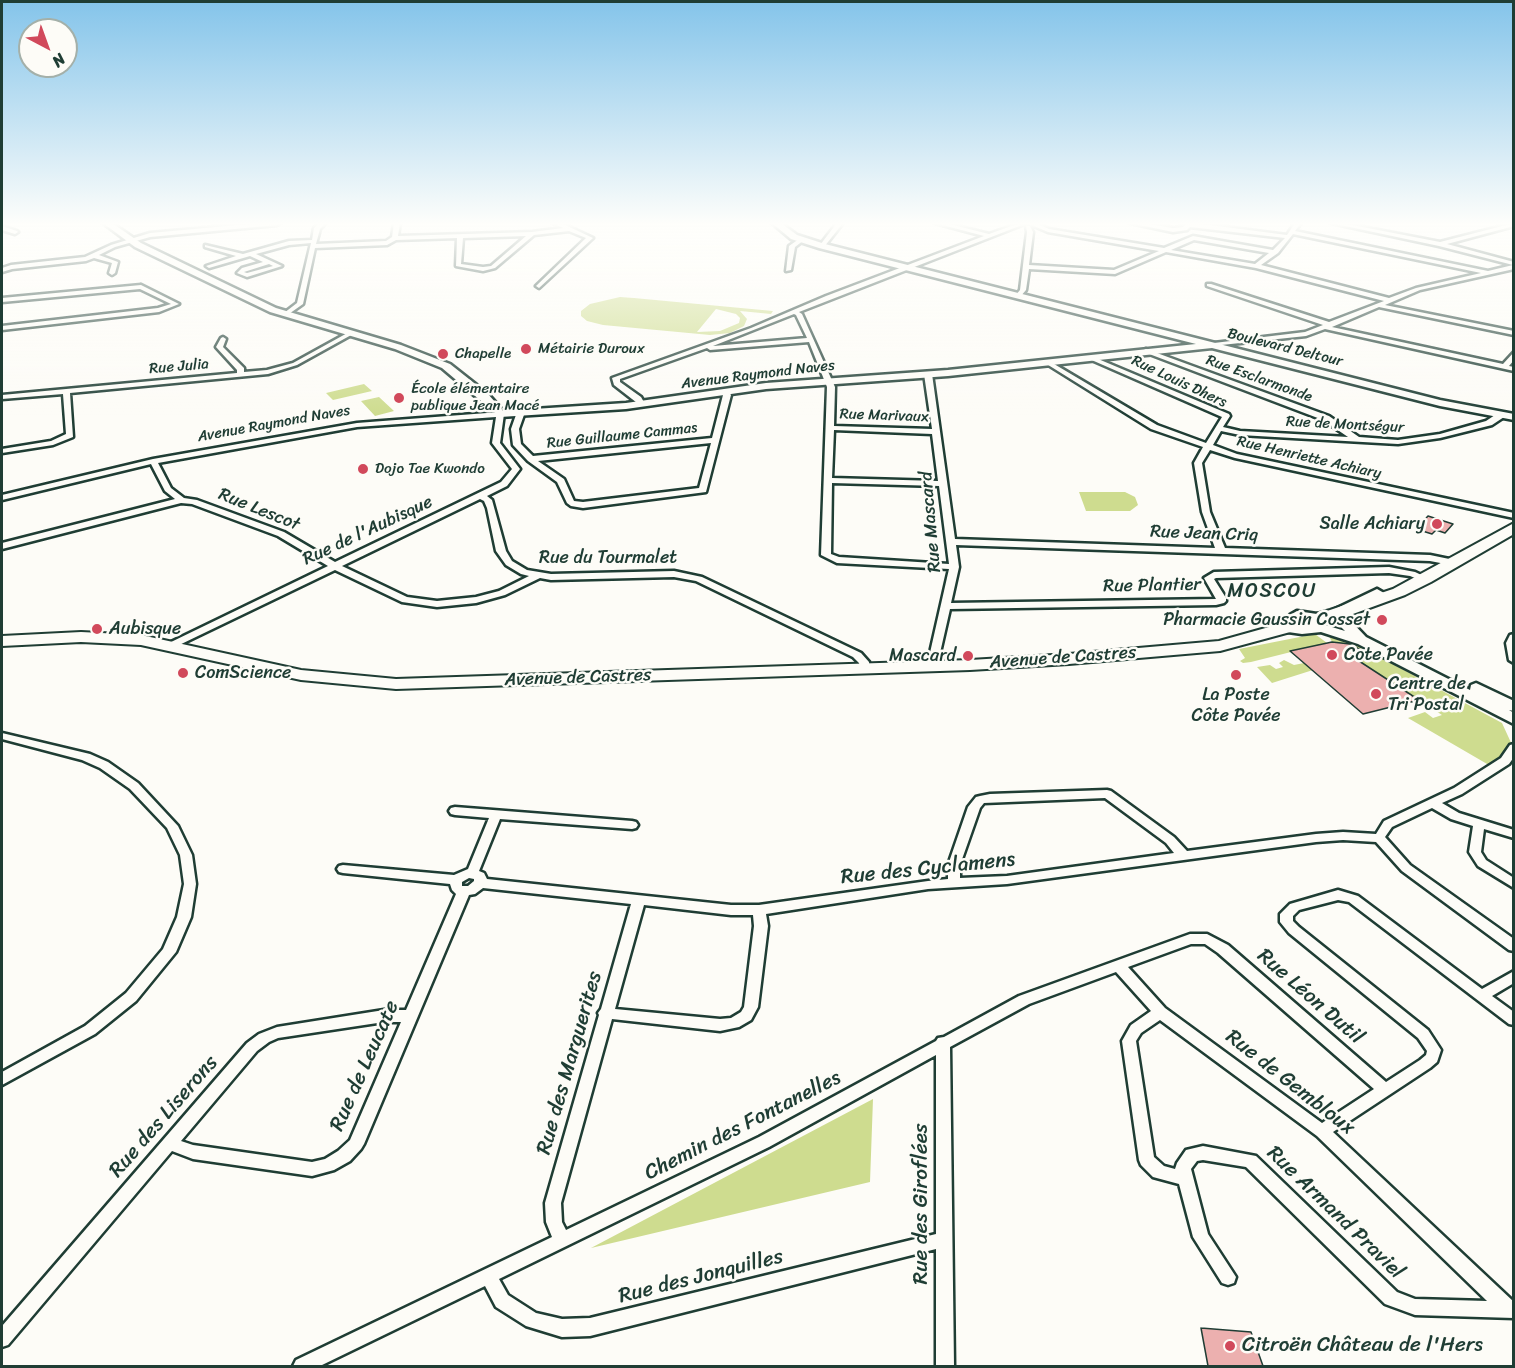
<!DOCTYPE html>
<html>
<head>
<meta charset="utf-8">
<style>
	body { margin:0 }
	#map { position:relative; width:1515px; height:1368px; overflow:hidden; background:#fdfcf7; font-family:Sriracha,sans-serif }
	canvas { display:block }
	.frame { position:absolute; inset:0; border:3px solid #1f3d34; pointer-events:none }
	.north { position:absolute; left:18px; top:18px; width:60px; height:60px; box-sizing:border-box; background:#fdfcf7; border:2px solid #a4b0a9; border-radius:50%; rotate:139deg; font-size:16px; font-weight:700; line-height:24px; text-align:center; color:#1f3d34 }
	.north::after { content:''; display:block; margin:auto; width:21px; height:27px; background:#d1495b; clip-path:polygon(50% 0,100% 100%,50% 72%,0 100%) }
</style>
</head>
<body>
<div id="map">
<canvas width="1515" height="1368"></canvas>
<div class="frame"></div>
<div class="north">N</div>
</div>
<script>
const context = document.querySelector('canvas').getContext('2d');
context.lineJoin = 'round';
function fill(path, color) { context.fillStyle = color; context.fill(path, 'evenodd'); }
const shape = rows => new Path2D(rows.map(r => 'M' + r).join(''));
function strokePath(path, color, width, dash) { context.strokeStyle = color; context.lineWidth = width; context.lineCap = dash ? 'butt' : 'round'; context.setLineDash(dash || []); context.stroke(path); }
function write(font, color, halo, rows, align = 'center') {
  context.font = font + ' Sriracha,sans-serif'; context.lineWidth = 5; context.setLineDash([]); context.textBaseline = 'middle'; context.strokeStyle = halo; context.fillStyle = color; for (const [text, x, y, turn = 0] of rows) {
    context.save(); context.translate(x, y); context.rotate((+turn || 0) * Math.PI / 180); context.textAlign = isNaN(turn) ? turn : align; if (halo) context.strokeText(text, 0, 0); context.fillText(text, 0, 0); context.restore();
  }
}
fill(shape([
	[620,297,634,298,773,311,771,314,740,311,747,319,744,326,730,333,710,335,603,325,587,321,581,316,581,311,590,304],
	[716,309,736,314,740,318,739,323,720,331,697,332],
	[364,384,372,391,333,400,326,393],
	[379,397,394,411,375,416,361,401],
	[1079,492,1125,492,1135,497,1138,505,1130,511,1086,511],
	[1315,634,1327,643,1251,662,1243,663,1240,661,1245,658,1239,649],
	[1328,634,1363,648,1502,723,1513,747,1494,768,1408,718,1425,712,1433,718,1442,715,1359,661,1372,657,1350,644,1332,642],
	[1284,660,1294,665,1304,663,1313,670,1272,683,1257,667,1270,665,1276,669,1283,667,1279,663],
	[873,1099,870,1182,591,1248]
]), '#cedc8f');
const building = shape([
	[1428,516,1453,524,1445,533,1436,530,1432,534,1416,529,1428,516],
	[1332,642,1350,644,1373,657,1359,661,1419,700,1363,714,1290,651,1332,642],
	[1201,1328,1251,1332,1263,1366,1208,1366,1201,1328]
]);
fill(building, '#ecb0af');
strokePath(building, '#1f3d34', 1.5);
const street = shape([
	[260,223,280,223,277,225,150,237,115,247,99,255,118,262,115,273,112,275,109,273,112,263,94,258,86,261,12,269,2,272,2,268,11,265,85,257,111,245,150,233,260,223],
	[320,223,326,223,320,229,316,244,386,241,392,237,394,223,400,223,398,236,532,232,563,228,553,223,561,223,593,238,539,288,536,286,537,285,586,238,569,231,534,235,495,268,483,271,456,266,457,238,396,240,387,245,315,248,303,304,286,316,283,314,284,313,297,303,311,243,289,245,256,254,282,266,247,277,237,273,242,268,263,262,250,256,209,268,206,266,236,256,205,247,205,245,243,254,289,241,312,240,314,228,320,223],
	[526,236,491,266,483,267,461,264,463,238,526,236],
	[269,264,273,266,247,273,244,272,269,264],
	[837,223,843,223,824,247,820,247,820,245,837,223],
	[935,223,945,223,989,234,1017,224,1022,225,799,312,802,314,835,387,834,426,932,429,924,374,928,372,932,374,955,539,1215,548,1202,512,1194,463,1203,447,1151,429,1045,363,1045,361,1049,361,1157,425,1206,443,1222,417,1087,358,1087,356,1091,356,1229,414,1230,416,1223,427,1240,431,1348,437,1323,420,1144,352,1144,350,1146,349,1329,416,1359,437,1398,440,1440,434,1486,421,1498,413,1504,413,1504,417,1492,425,1440,438,1398,444,1240,435,1221,431,1213,445,1237,454,1514,513,1514,518,1235,458,1210,450,1202,463,1210,512,1225,548,1430,555,1459,561,1461,563,1456,566,1430,561,956,545,959,567,951,603,1216,599,1204,578,1214,572,1389,567,1415,572,1430,579,1425,582,1410,576,1389,573,1216,578,1214,579,1226,598,1226,601,1224,603,1216,605,950,609,937,666,932,669,928,668,927,666,949,569,837,563,821,555,827,387,809,342,710,350,707,348,620,379,620,382,641,397,645,404,641,406,614,385,612,378,751,328,826,296,984,236,935,223],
	[794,314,796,315,807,338,713,346,794,314],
	[834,430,932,434,938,481,832,478,834,430],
	[832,483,939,486,949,564,839,557,831,554,832,483],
	[1027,223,1035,223,1049,229,1164,248,1193,236,1273,250,1285,238,1190,227,1187,230,1173,232,1130,223,1142,223,1173,228,1183,227,1188,223,1194,223,1287,235,1295,223,1301,223,1295,231,1488,271,1513,265,1439,246,1331,223,1342,223,1440,242,1514,223,1514,226,1447,244,1514,262,1514,269,1420,290,1385,305,1514,331,1514,335,1379,307,1332,327,1503,364,1514,352,1514,360,1509,366,1514,367,1514,371,1325,329,1306,336,1212,346,1212,344,1214,343,1305,332,1323,325,1207,286,1207,284,1211,284,1329,322,1384,301,1256,268,1166,252,1115,274,1029,269,1026,290,1020,297,1016,297,1015,296,1020,290,1027,232,1026,226,1030,226,1033,232,1029,265,1114,270,1159,251,1048,232,1027,223],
	[1293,234,1481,273,1416,288,1389,298,1261,265,1278,253,1293,234],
	[1194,240,1269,253,1255,264,1171,250,1194,240],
	[2,226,17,231,18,232,15,234,2,230,2,226],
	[799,239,804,240,795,247,791,270,786,271,789,246,799,239],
	[141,285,179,304,159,312,2,330,2,326,158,308,171,304,140,289,2,302,2,298,141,285],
	[351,331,354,333,353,334,297,365,268,374,70,393,73,437,53,445,2,453,2,449,51,441,66,434,63,394,2,399,2,395,237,373,237,370,216,347,221,338,223,337,226,339,223,347,244,368,244,372,267,370,293,363,351,331],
	[722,391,728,391,731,395,706,492,583,508,571,506,567,503,557,482,528,461,513,445,511,429,517,412,521,410,525,412,519,429,521,444,533,456,712,438,723,395,721,393,722,391],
	[711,443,699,488,583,502,574,501,564,479,538,461,711,443],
	[500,412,504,414,500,443,520,469,507,486,487,496,492,500,506,551,512,561,527,570,551,574,674,571,702,577,861,653,869,662,870,669,869,671,861,671,859,663,853,657,696,581,674,577,551,580,540,578,505,595,476,603,437,607,402,602,335,570,173,648,168,645,169,643,328,566,278,536,192,504,181,503,2,549,2,543,175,499,165,491,151,464,2,500,2,495,153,459,357,423,500,412],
	[496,417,492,443,512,469,501,482,335,562,284,532,197,500,184,498,171,488,158,463,357,427,496,417],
	[480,499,484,501,487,508,496,551,506,565,521,574,529,576,499,591,476,597,437,601,407,597,342,566,480,499],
	[1514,634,1514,663,1509,660,1506,643,1510,635,1514,634],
	[2,733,90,754,108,762,138,783,178,826,192,855,196,884,191,917,176,952,136,1001,95,1034,2,1085,2,1072,85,1026,126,993,163,949,177,917,184,884,180,855,167,828,130,789,100,768,82,760,2,739,2,733],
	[1514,744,1514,757,1509,764,1462,794,1442,803,1459,813,1514,830,1514,838,1484,829,1481,852,1486,860,1514,878,1514,888,1478,866,1469,852,1473,826,1451,819,1432,808,1392,827,1385,837,1410,865,1514,939,1514,951,1509,950,1402,871,1376,842,1343,840,1316,842,1007,884,928,889,766,914,768,926,758,1007,751,1020,739,1027,720,1031,612,1019,561,1203,562,1222,566,1230,759,1137,936,1041,938,1038,944,1037,1019,996,1190,934,1207,934,1228,945,1386,1082,1420,1060,1426,1055,1427,1051,1418,1038,1289,933,1280,922,1280,914,1290,904,1338,890,1358,896,1482,989,1514,971,1514,983,1492,996,1514,1012,1514,1025,1509,1024,1349,902,1338,900,1299,910,1293,916,1293,921,1299,927,1428,1030,1441,1050,1437,1062,1430,1068,1333,1132,1514,1302,1514,1318,1415,1315,1385,1304,1246,1167,1203,1160,1197,1161,1191,1169,1208,1234,1236,1277,1234,1283,1228,1285,1222,1283,1193,1237,1179,1184,1153,1177,1141,1165,1139,1160,1122,1041,1131,1025,1151,1011,1116,972,1029,1004,950,1047,954,1366,936,1366,936,1249,590,1336,562,1337,526,1326,496,1307,485,1286,320,1366,293,1366,296,1360,552,1237,546,1222,545,1203,599,1015,598,1013,601,1009,631,904,483,888,475,894,469,895,364,1144,361,1149,350,1161,334,1170,312,1176,193,1159,172,1151,8,1345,2,1347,2,1326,247,1043,259,1034,277,1027,384,1010,406,1010,456,894,452,890,450,884,343,873,339,872,337,869,339,866,343,865,454,875,468,869,489,818,455,815,451,814,449,811,451,808,455,807,632,821,636,822,638,825,636,828,632,829,500,819,479,871,484,873,487,879,731,905,759,905,928,881,948,879,948,865,968,807,976,797,980,796,990,794,1107,790,1111,791,1174,837,1187,851,1316,834,1343,832,1376,834,1384,821,1454,788,1501,758,1510,745,1514,744],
	[1105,798,1166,843,1174,853,1007,876,960,878,960,865,980,808,984,803,1105,798],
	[469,878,474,879,474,881,468,886,462,886,462,882,469,878],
	[644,905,731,915,753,915,754,926,744,1007,741,1012,731,1018,720,1019,615,1009,644,905],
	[1191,944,1205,944,1218,953,1374,1089,1322,1123,1165,1008,1128,967,1191,944],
	[1160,1020,1317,1136,1487,1301,1415,1299,1397,1292,1256,1156,1203,1146,1186,1150,1177,1163,1175,1169,1164,1166,1154,1157,1136,1041,1141,1033,1160,1020],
	[384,1022,401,1022,350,1140,338,1151,325,1159,312,1162,193,1145,181,1141,257,1051,269,1042,278,1038,384,1022],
	[936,1055,936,1234,590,1318,562,1319,536,1313,508,1295,499,1279,769,1147,936,1055]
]);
const secondary = shape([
	[103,223,112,223,141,243,276,308,401,345,450,364,488,394,503,411,626,403,766,383,948,370,1196,344,819,248,791,239,772,223,781,223,797,235,825,244,1440,400,1514,414,1514,420,1440,406,1212,348,948,376,766,389,626,409,500,417,442,368,395,349,270,312,135,247,103,223],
	[1377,589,1384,593,1382,596,1345,615,1366,637,1470,690,1471,685,1476,683,1514,701,1514,711,1509,710,1514,713,1514,724,1358,644,1321,632,1302,634,1281,631,1279,628,1286,624,1302,626,1322,624,1345,631,1334,620,1327,623,1297,619,1290,615,1297,611,1330,616,1331,611,1377,589]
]);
const primary = shape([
	[1514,523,1514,534,1431,582,1405,595,1342,618,1220,651,1069,664,970,670,396,689,301,680,141,645,81,642,2,646,2,636,81,632,141,635,301,670,396,679,970,660,1069,654,1219,641,1330,610,1393,589,1514,523]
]);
strokePath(street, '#1f3d34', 5);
strokePath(secondary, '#1f3d34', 5);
strokePath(primary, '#1f3d34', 4);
fill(street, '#fdfcf7');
fill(secondary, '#fdfcf7');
fill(primary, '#fdfcf7');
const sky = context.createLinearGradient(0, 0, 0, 415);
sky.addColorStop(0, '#84c4ea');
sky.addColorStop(0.54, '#fefefb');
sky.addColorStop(1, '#fefefb00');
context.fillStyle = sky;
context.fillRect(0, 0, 1515, 415);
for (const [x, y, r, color] of [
	[526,349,6,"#d1495b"],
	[443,354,6,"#d1495b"],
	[399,398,6,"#d1495b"],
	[363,469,6,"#d1495b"],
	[1437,524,6,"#d1495b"],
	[1382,620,6,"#d1495b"],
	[97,629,6,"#d1495b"],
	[1332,655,6,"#d1495b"],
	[968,656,6,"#d1495b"],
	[183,673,6,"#d1495b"],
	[1236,675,6,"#d1495b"],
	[1376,694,6,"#d1495b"],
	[1230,1346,6,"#d1495b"]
]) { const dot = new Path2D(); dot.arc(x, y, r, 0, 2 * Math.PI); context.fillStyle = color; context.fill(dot); strokePath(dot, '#fdfcf7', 2); }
write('15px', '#1f3d34', '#fdfcf7', [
	["Boulevard Deltour",1285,348,14],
	["Rue Julia",179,367,-5],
	["Avenue Raymond Naves",758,375,-7],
	["Rue Esclarmonde",1259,379,20],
	["Rue Louis Dhers",1179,382,25],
	["Rue Marivaux",884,416,2],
	["Avenue Raymond Naves",274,424,-10],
	["Rue de Montségur",1345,425,3],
	["Rue Guillaume Cammas",622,436,-6],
	["Rue Henriette Achiary",1309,458,13]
]);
write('15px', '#1f3d34', '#fdfcf7', [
	["Métairie Duroux",538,349],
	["Chapelle",455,354],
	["École élémentaire",411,389],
	["publique Jean Macé",411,406],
	["Dojo Tae Kwondo",375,469]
], 'left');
write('18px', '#1f3d34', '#fdfcf7', [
	["Rue Lescot",259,510,22],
	["Rue Mascard",931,522,-95],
	["Rue de l'Aubisque",368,531,-25],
	["Rue Jean Criq",1204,534,2],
	["Rue du Tourmalet",608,558],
	["Rue Plantier",1152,586,-1],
	["Avenue de Castres",1063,658,-4],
	["Avenue de Castres",578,678,-2]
]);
write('18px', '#1f3d34', '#fdfcf7', [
	["Salle Achiary",1425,524,"right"],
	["Pharmacie Gaussin Cosset",1370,620,"right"],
	["Aubisque",109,629],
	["Cote Pavée",1344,655],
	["Mascard",956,656,"right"],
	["ComScience",195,673],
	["Centre de",1388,684],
	["Tri Postal",1388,705],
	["La Poste",1236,695,"center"],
	["Côte Pavée",1236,716,"center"]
], 'left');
context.letterSpacing = '1.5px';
write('20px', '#1f3d34', '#fdfcf7', [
	["MOSCOU",1272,592]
]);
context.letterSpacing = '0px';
write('21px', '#1f3d34', '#fdfcf7', [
	["Rue des Cyclamens",928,869,-6],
	["Rue Léon Dutil",1310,997,41],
	["Rue des Marguerites",570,1063,-74],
	["Rue de Leucate",365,1066,-66],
	["Rue de Gembloux",1290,1083,38],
	["Rue des Liserons",164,1117,-49],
	["Chemin des Fontanelles",743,1126,-27],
	["Rue des Giroflées",922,1204,-90],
	["Rue Armand Praviel",1335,1213,44],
	["Rue des Jonquilles",701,1277,-14]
]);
write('21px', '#1f3d34', '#fdfcf7', [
	["Citroën Château de l'Hers",1242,1346]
], 'left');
</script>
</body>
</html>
